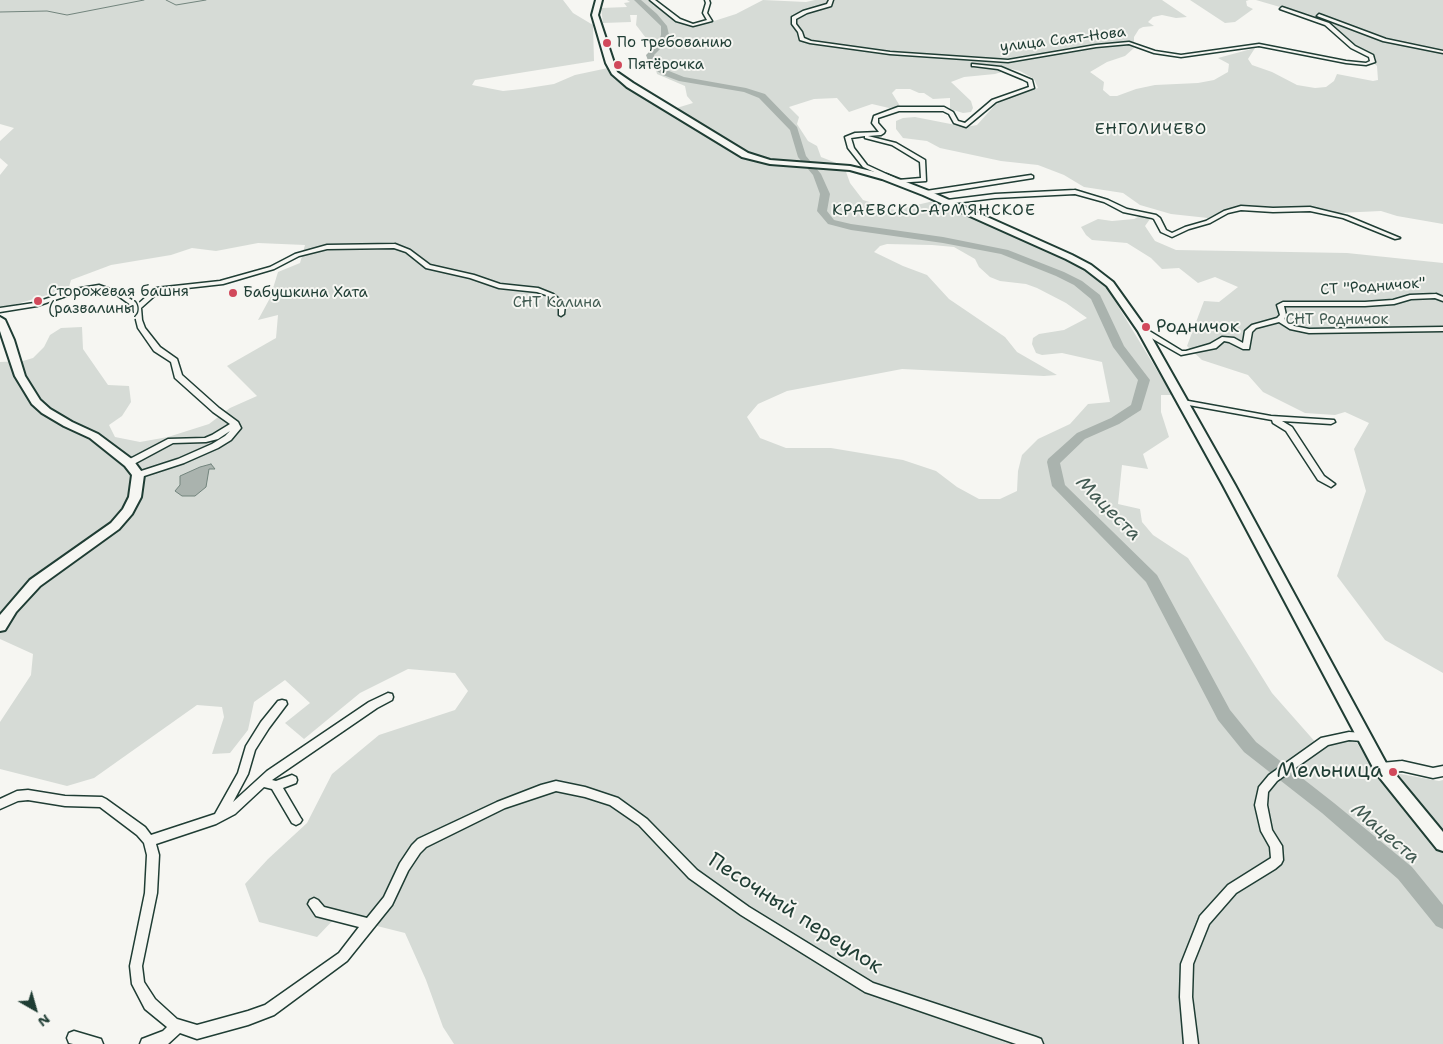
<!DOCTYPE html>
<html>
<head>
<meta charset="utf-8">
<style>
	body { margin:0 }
	#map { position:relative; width:1443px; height:1044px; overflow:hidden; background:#f6f6f2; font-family:"Shantell Sans",sans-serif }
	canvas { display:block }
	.north { position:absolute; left:10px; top:984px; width:50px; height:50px; -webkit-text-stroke:4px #f6f6f2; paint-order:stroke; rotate:142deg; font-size:14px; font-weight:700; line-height:20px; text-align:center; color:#1f3d34 }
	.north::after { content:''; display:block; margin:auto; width:18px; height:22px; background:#1f3d34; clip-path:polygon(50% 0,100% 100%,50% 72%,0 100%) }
</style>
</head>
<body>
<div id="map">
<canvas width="1443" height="1044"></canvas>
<div class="north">N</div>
</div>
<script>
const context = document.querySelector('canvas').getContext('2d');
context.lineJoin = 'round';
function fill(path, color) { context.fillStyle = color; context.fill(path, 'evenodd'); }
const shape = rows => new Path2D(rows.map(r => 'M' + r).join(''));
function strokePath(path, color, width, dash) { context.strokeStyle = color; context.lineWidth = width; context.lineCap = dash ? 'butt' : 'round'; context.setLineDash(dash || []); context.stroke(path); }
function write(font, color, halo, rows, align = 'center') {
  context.font = font + ' "Shantell Sans",sans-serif'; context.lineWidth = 4; context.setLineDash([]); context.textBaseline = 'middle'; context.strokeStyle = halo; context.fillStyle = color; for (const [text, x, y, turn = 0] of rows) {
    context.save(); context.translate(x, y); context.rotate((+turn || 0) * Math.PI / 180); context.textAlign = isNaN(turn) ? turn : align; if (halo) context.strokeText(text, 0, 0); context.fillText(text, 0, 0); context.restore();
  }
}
fill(shape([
	[0,0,563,0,573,13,593,25,594,61,488,78,475,80,472,85,503,91,522,89,554,84,575,75,608,68,620,79,670,110,693,103,687,96,685,86,657,74,656,70,647,61,652,46,636,25,637,15,630,15,631,22,603,23,601,8,627,7,624,3,630,2,627,0,649,0,672,17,689,25,711,22,736,14,763,0,806,2,815,0,1162,0,1187,17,1176,18,1162,15,1153,17,1148,22,1154,26,1143,27,1139,29,1134,37,1134,48,1125,56,1107,62,1090,72,1104,82,1103,90,1110,96,1117,96,1136,89,1155,85,1198,83,1214,80,1228,72,1229,64,1218,58,1255,48,1248,59,1252,65,1272,72,1297,85,1315,88,1326,87,1334,81,1337,74,1373,81,1378,80,1377,66,1374,63,1376,58,1349,42,1331,26,1321,19,1256,0,1443,0,1443,224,1397,216,1381,211,1338,213,1301,207,1279,209,1248,205,1226,210,1208,218,1171,214,1140,205,1123,193,1084,187,1064,175,1038,165,1001,161,940,148,927,141,903,138,896,129,896,121,903,118,915,117,966,127,977,125,995,105,1009,97,1038,88,1034,79,1020,71,1011,69,995,74,964,77,951,82,971,101,973,108,971,112,963,113,950,109,950,98,933,99,924,93,919,93,910,89,896,89,892,93,900,106,889,108,872,104,849,112,837,98,814,99,789,107,799,117,797,124,808,141,817,146,821,157,844,166,850,183,863,200,895,210,938,200,1082,267,1107,288,1172,395,1161,395,1161,412,1169,437,1143,454,1148,469,1122,465,1118,504,1140,509,1142,522,1153,535,1188,558,1272,693,1317,744,1354,738,1373,769,1439,781,1443,780,1443,1044,454,1044,443,1027,426,980,405,933,337,916,317,937,259,922,245,884,268,859,307,823,332,774,379,735,455,710,468,691,455,673,408,669,360,693,304,739,285,723,310,703,285,680,254,702,248,730,230,753,212,754,224,717,222,707,197,705,94,778,67,786,0,769,0,722,31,675,33,654,0,639,0,362,23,361,33,358,44,347,50,335,61,328,82,327,83,349,108,385,129,386,131,402,122,416,109,425,115,437,140,442,168,437,209,424,230,408,257,396,227,366,276,338,278,315,258,320,270,298,278,272,300,263,305,245,258,243,216,251,192,248,171,255,111,265,71,280,69,287,64,290,0,309,0,175,8,165,0,158,0,141,14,128,0,124],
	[887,244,932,245,954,247,975,259,979,267,990,277,1000,281,1026,284,1037,288,1066,303,1087,318,1064,330,1039,334,1033,338,1032,344,1036,353,1042,355,1062,353,1102,362,1110,402,1088,404,1070,424,1038,439,1022,455,1018,471,1017,491,1000,499,979,499,957,487,936,471,903,460,831,448,786,448,760,438,747,417,758,404,787,391,902,369,1044,376,1057,375,1017,352,1005,337,949,299,927,275,903,266,874,252,880,246],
	[1190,0,1249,0,1246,1,1247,6,1253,9,1235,22,1225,23],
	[1140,216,1146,216,1150,219,1145,226,1155,241,1176,250,1347,253,1443,263,1443,673,1385,640,1337,576,1366,491,1354,449,1369,423,1345,412,1335,415,1305,413,1263,392,1248,375,1202,360,1187,346,1204,301,1219,302,1238,287,1215,277,1198,283,1179,268,1162,269,1151,258,1127,243,1092,240,1086,235,1081,227,1098,219,1112,221,1134,219]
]), '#d6dbd6');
const water = shape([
	[211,464,215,469,209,469,206,487,195,496,182,496,175,491,180,485,180,476,200,467,211,464]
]);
fill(water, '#aab3ae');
strokePath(water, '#72847d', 1);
strokePath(shape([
	[166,0,176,5,206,0],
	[0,12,47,11,67,15,144,0]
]), '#72847d', 1);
fill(shape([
	[634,0,641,0,657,14,667,26,669,35,665,44,654,55,656,63,669,71,684,77,746,88,765,94,797,127,806,156,821,174,830,194,827,211,834,220,851,224,943,237,1008,250,1064,272,1082,281,1100,295,1124,346,1150,380,1141,410,1119,424,1085,439,1060,463,1065,485,1157,575,1230,710,1256,742,1334,803,1412,867,1443,905,1443,929,1436,926,1398,879,1322,813,1244,752,1218,720,1146,582,1052,486,1047,462,1048,459,1077,433,1111,418,1131,405,1138,380,1113,347,1091,299,1074,285,1056,276,1001,254,943,243,851,230,828,224,817,211,820,194,813,175,798,157,790,130,759,98,744,92,679,81,663,75,650,66,646,55,658,43,661,35,661,26,634,0]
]), '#aab3ae');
const street = shape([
	[650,0,655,0,680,19,693,24,707,20,703,13,706,3,705,0,709,0,710,3,707,13,712,21,693,26,676,21,650,0],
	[829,0,833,0,831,6,807,13,796,19,796,24,802,32,804,38,811,41,890,52,1008,60,1096,45,1129,42,1155,51,1181,55,1259,44,1346,61,1366,63,1370,61,1369,57,1351,48,1325,25,1280,9,1282,7,1329,23,1355,46,1373,55,1375,62,1366,65,1346,63,1259,46,1181,57,1154,53,1129,44,1096,47,1008,62,890,54,810,43,800,40,798,32,792,24,792,17,803,11,827,4,829,0],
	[1319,14,1386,39,1443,51,1443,53,1383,41,1317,16,1319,14],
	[972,64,1001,67,1032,80,1034,88,996,102,966,127,954,123,949,114,943,111,899,111,878,118,878,123,885,131,884,133,881,135,868,136,896,143,925,160,926,181,896,183,896,181,898,180,921,178,920,162,892,145,865,138,865,136,851,138,854,148,867,165,895,178,890,179,863,167,848,148,845,137,855,133,879,132,872,123,874,116,898,107,944,107,953,112,958,121,965,123,992,100,1029,87,1028,82,1022,79,998,69,974,66,972,66,972,64],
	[1031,175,1033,176,1033,178,926,195,923,193,926,191,1031,175],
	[1075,190,1108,200,1127,209,1156,215,1160,218,1166,230,1172,233,1185,227,1206,221,1224,211,1241,206,1273,208,1310,207,1347,216,1400,238,1395,239,1343,218,1310,211,1273,212,1241,210,1228,213,1210,223,1189,229,1172,237,1161,232,1154,219,1152,218,1123,212,1104,202,1075,194,995,198,947,204,944,202,947,200,995,194,1075,190],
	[395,244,410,250,430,265,474,275,500,284,538,288,553,294,565,304,564,314,561,316,559,315,559,305,549,296,537,292,499,288,470,278,426,268,406,252,394,248,327,249,299,256,274,269,223,284,160,291,141,308,142,320,145,328,160,347,177,359,182,375,219,408,238,422,241,428,231,440,218,448,184,463,138,478,134,475,135,473,178,459,212,444,225,436,230,431,218,439,206,442,173,443,132,465,126,465,125,463,126,461,168,439,205,438,212,435,230,424,213,412,175,378,171,362,154,351,138,328,136,320,135,308,117,295,99,289,78,292,37,306,0,312,0,308,34,303,75,289,99,285,121,293,138,304,156,288,220,281,270,267,295,254,327,245,395,244],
	[1436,294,1443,297,1443,301,1435,298,1411,299,1394,304,1365,306,1284,306,1286,315,1284,319,1294,326,1309,329,1443,327,1443,331,1309,333,1290,329,1279,322,1256,328,1252,332,1249,349,1243,349,1229,342,1224,341,1216,348,1181,355,1139,331,1140,329,1146,329,1182,351,1186,351,1210,344,1222,337,1234,338,1243,343,1245,331,1252,325,1277,318,1280,315,1277,305,1283,302,1365,302,1393,300,1410,295,1436,294],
	[1180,400,1183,400,1271,416,1334,420,1335,422,1331,424,1282,421,1292,427,1324,476,1335,484,1331,487,1318,480,1286,431,1273,423,1272,420,1183,404,1180,404,1179,402,1180,400],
	[388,693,392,694,393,697,392,700,377,708,272,780,276,781,292,775,296,777,297,780,296,783,283,788,300,817,302,820,300,823,296,825,292,823,272,789,264,787,235,814,216,824,156,844,159,855,157,893,142,966,144,982,155,999,177,1019,197,1025,248,1011,265,1005,339,953,359,927,316,916,308,904,310,900,314,898,318,900,324,907,367,918,384,897,400,863,412,845,418,839,497,802,541,785,556,781,585,787,618,798,647,819,697,870,749,907,873,983,1036,1037,1041,1039,1043,1044,1016,1044,865,992,741,915,689,878,639,825,610,805,585,797,556,791,505,808,426,847,420,853,408,871,392,905,347,961,274,1015,248,1025,197,1039,180,1033,168,1044,140,1044,142,1039,163,1031,167,1027,145,1009,132,984,130,966,145,893,147,855,144,843,137,835,100,807,65,806,28,800,18,801,0,809,0,799,17,791,28,790,65,796,102,797,106,799,145,827,151,835,215,814,238,773,246,746,261,722,278,701,282,700,286,701,287,704,269,728,255,750,248,774,233,802,267,771,369,702,388,693],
	[1349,732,1363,733,1367,734,1368,737,1367,740,1363,741,1349,740,1328,745,1277,781,1268,792,1267,805,1272,830,1282,846,1283,860,1281,864,1275,869,1236,893,1209,924,1193,964,1192,997,1198,1044,1184,1044,1180,997,1181,964,1200,916,1228,885,1271,858,1270,847,1261,831,1255,805,1259,787,1269,775,1321,738,1349,732],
	[1402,761,1433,768,1443,766,1443,776,1433,778,1402,771,1381,773,1377,771,1376,768,1377,765,1381,763,1402,761],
	[74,1031,101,1039,103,1044,73,1044,69,1043,67,1038,69,1033,74,1031]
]);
const secondary = shape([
	[596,0,602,0,598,15,617,72,633,83,748,153,770,160,850,166,888,175,929,191,1072,255,1091,265,1113,282,1148,331,1235,485,1386,763,1443,832,1443,851,1437,849,1376,773,1223,485,1138,331,1107,286,1085,269,1066,259,923,195,882,179,850,170,770,164,742,157,627,87,612,74,606,63,592,15,596,0],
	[0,317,5,320,14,340,25,376,40,400,50,409,72,422,98,434,133,460,144,475,141,497,132,514,119,529,40,586,16,612,5,630,0,631,0,615,30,580,111,523,123,509,129,497,132,475,125,466,90,438,64,426,42,413,32,404,15,376,0,331,0,317]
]);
strokePath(street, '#1f3d34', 3);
strokePath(secondary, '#1f3d34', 4);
fill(street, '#f6f6f2');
fill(secondary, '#f6f6f2');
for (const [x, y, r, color] of [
	[607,43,5,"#d1495b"],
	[618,65,5,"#d1495b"],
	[233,293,5,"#d1495b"],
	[38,301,5,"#d1495b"],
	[1146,327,5,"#d1495b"],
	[1393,772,5,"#d1495b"]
]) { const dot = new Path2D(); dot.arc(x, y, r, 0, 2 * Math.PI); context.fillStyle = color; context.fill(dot); strokePath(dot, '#f6f6f2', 2); }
write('15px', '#1f3d34', '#f6f6f2', [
	["улица Саят-Нова",1063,40,-7],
	["СТ \"Родничок\"",1373,287,-4]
]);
write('15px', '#1f3d34', '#f6f6f2', [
	["По требованию",617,43],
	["Пятёрочка",628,65],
	["Сторожевая башня",48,292],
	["(развалины)",48,309],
	["Бабушкина Хата",243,293]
], 'left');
write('15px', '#445d54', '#f6f6f2', [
	["СНТ Калина",557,303],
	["СНТ Родничок",1337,320]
]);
context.letterSpacing = '1px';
write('16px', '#1f3d34', '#f6f6f2', [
	["ЕНГОЛИЧЕВО",1151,130]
]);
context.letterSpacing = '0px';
context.letterSpacing = '1px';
write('16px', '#1f3d34', '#f6f6f2', [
	["КРАЕВСКО-АРМЯНСКОЕ",934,211]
]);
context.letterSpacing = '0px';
write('18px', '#1f3d34', '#f6f6f2', [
	["Родничок",1156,327]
], 'left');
write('italic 19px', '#425a52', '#f6f6f2', [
	["Мацеста",1108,509,45],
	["Мацеста",1385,834,40]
]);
write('21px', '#1f3d34', '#f6f6f2', [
	["Мельница",1383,772]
], 'right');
write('21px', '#1f3d34', '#f6f6f2', [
	["Песочный переулок",795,914,33]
]);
</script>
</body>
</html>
